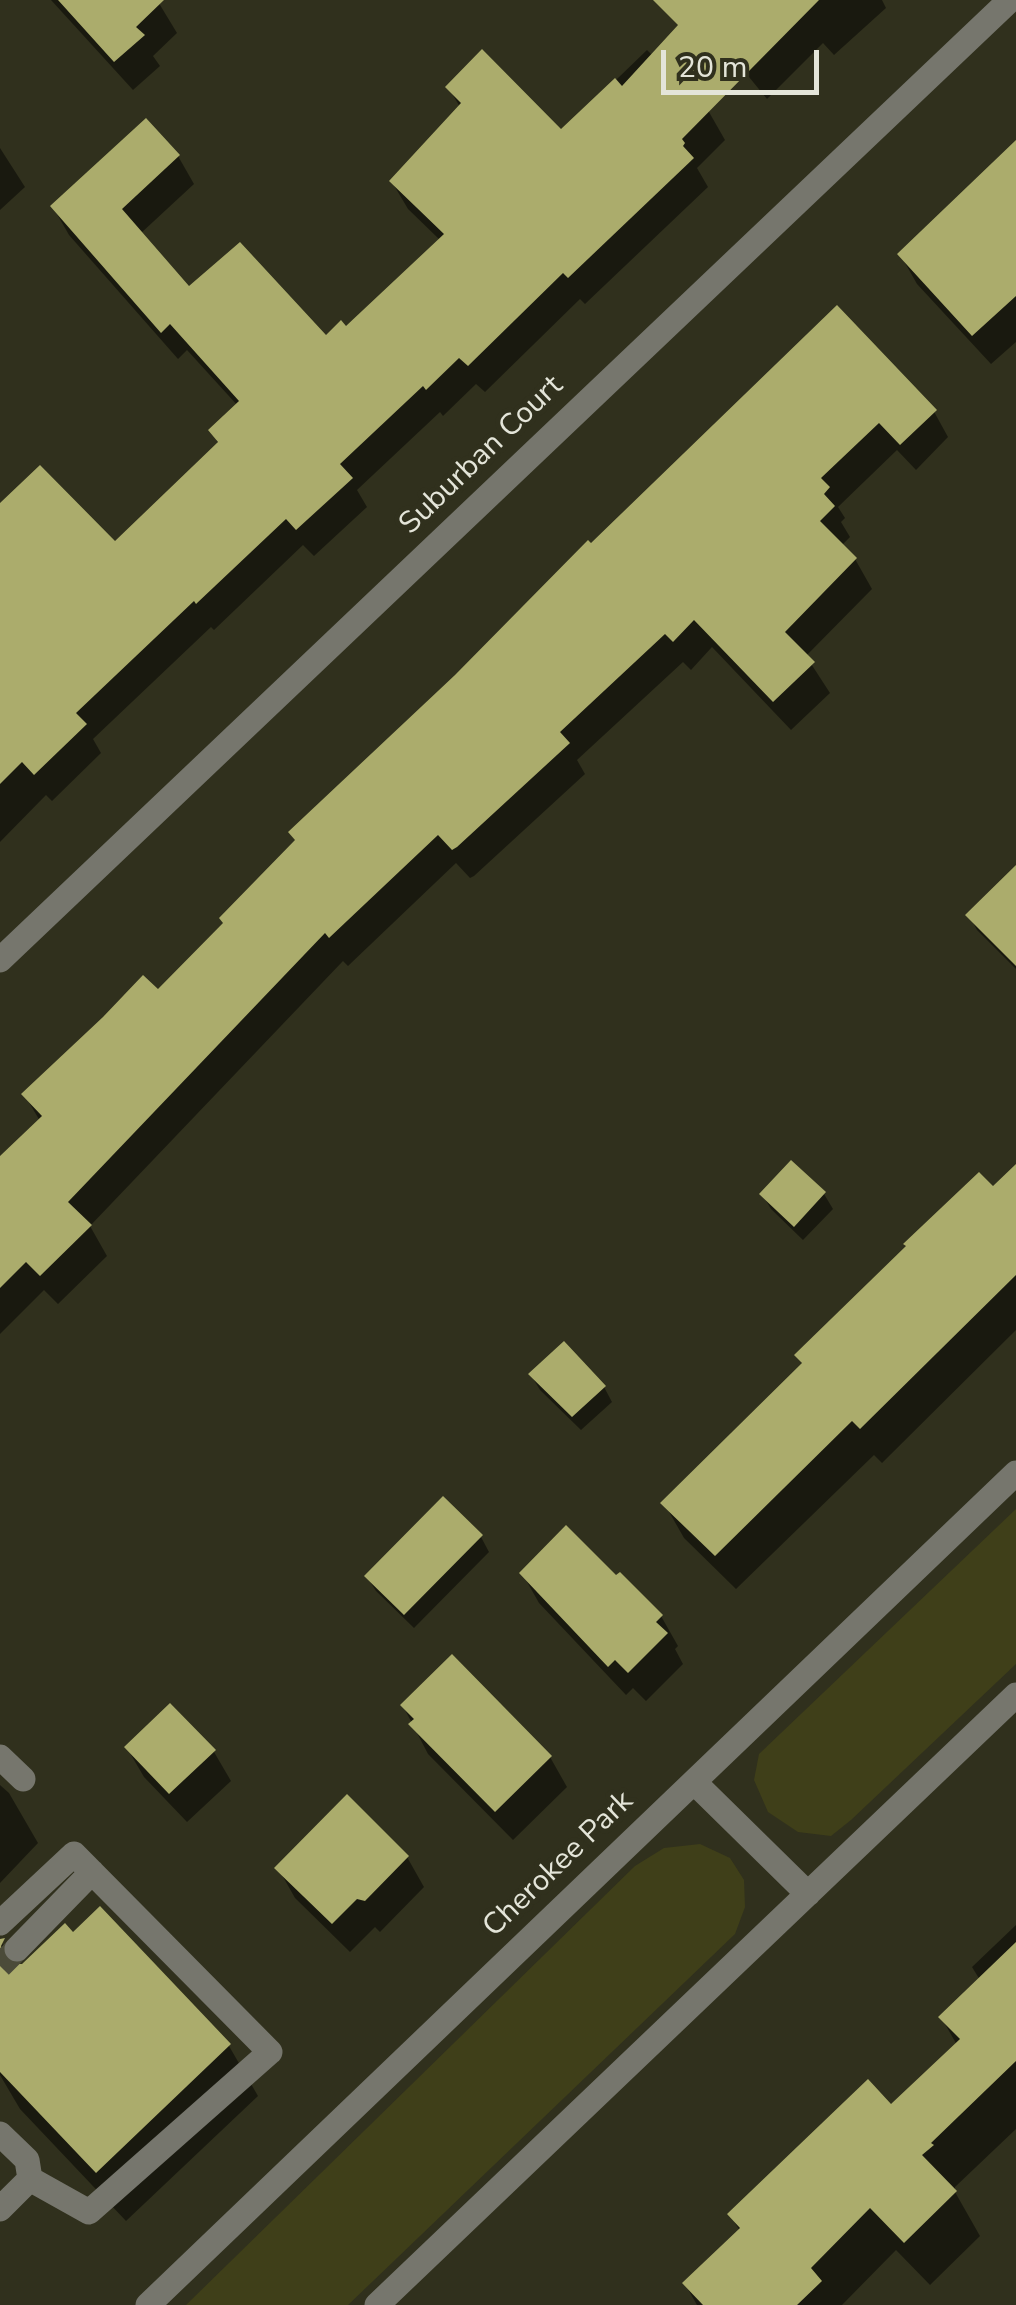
<!DOCTYPE html>
<html>
<head>
<meta charset="utf-8">
<style>
	body { margin:0 }
	#map { position:relative; width:1016px; height:2305px; overflow:hidden; background:#30301d; font-family:"Nunito Sans",sans-serif }
	canvas { display:block }
	.scale { position:absolute; left:661px; top:50px; width:158px; height:45px; box-sizing:border-box; border:5px solid #e4e5d9; border-top:0; padding-left:12px; font-size:30px; line-height:35px; white-space:nowrap; color:#e4e5d9; -webkit-text-stroke:8px #30301d; paint-order:stroke }
</style>
</head>
<body>
<div id="map">
<canvas width="1016" height="2305"></canvas>
<div class="scale">20 m</div>
</div>
<script>
const context = document.querySelector('canvas').getContext('2d');
context.lineJoin = 'round';
function fill(path, color) { context.fillStyle = color; context.fill(path, 'evenodd'); }
const shape = rows => new Path2D(rows.map(r => 'M' + r).join(''));
function strokePath(path, color, width, dash) { context.strokeStyle = color; context.lineWidth = width; context.lineCap = dash ? 'butt' : 'round'; context.setLineDash(dash || []); context.stroke(path); }
function write(font, color, halo, rows, align = 'center') {
  context.font = font + ' "Nunito Sans",sans-serif'; context.lineWidth = 10; context.setLineDash([]); context.textBaseline = 'middle'; context.strokeStyle = halo; context.fillStyle = color; for (const [text, x, y, turn = 0] of rows) {
    context.save(); context.translate(x, y); context.rotate((+turn || 0) * Math.PI / 180); context.textAlign = isNaN(turn) ? turn : align; if (halo) context.strokeText(text, 0, 0); context.fillText(text, 0, 0); context.restore();
  }
}
fill(shape([
	[1016,1509,1016,1664,851,1820,831,1836,798,1832,768,1812,754,1780,759,1754],
	[700,1844,730,1858,744,1880,745,1907,735,1934,348,2305,186,2305,635,1866,664,1848]
]), '#3f3f19');
fill(shape([
	[51,0,157,0,177,33,153,56,160,66,133,90],
	[686,0,882,0,886,8,834,55,823,43,767,99],
	[647,50,709,112,725,140,697,168,708,187,585,304,580,299,485,392,476,384,443,416,440,412,357,490,367,507,314,556,303,545,214,630,211,627,93,739,101,753,52,801,46,795,0,842,0,507,115,544,219,445,211,431,238,406,187,350,178,359,69,235,53,207,178,156,194,184,140,234,189,289,325,339,346,329,440,240,408,209,392,182,460,107,448,87,561,133],
	[1016,143,1016,342,991,364,917,284,900,254],
	[0,148,25,187,0,210],
	[837,308,932,408,948,437,916,470,897,450,838,507,845,518,841,522,850,537,841,546,855,559,872,589,806,656,830,693,791,730,712,647,691,670,683,662,577,760,585,774,474,876,470,878,456,863,348,966,343,961,90,1226,107,1256,58,1304,44,1290,0,1334,0,1159,40,1121,24,1094,158,993,591,547],
	[1016,869,1016,969,977,930,969,915],
	[791,1164,824,1194,833,1209,803,1240,771,1209,762,1194],
	[1016,1177,1016,1330,882,1463,874,1455,736,1589,684,1538,664,1503,803,1365,797,1355,993,1190],
	[531,1375,604,1387,612,1402,581,1430,540,1390],
	[481,1537,489,1552,414,1628,376,1591,367,1577],
	[522,1573,616,1579,661,1616,678,1646,675,1649,683,1664,646,1701,633,1688,626,1695,539,1603],
	[403,1706,550,1757,567,1787,513,1840,428,1754],
	[127,1748,214,1752,231,1781,187,1822,144,1777],
	[0,1785,9,1793,38,1843,0,1883],
	[407,1857,424,1887,380,1932,375,1927,350,1952,295,1898,278,1868],
	[1016,1925,1016,2129,955,2187,955,2192,980,2236,930,2285,896,2250,842,2305,697,2305,685,2284,740,2231,730,2215,891,2107,957,2045,941,2017,980,1980,972,1967],
	[73,1936,229,2046,258,2096,126,2221,20,2109,0,2075,0,1947,3,1944,16,1966,21,1968]
]), '#0007');
fill(shape([
	[58,0,164,0,136,27,145,35,114,62],
	[653,0,819,0,682,139,685,143,683,146,694,158,568,278,563,273,468,366,459,358,426,390,423,386,340,464,353,478,296,530,286,519,196,604,194,601,76,713,87,724,34,775,22,762,0,784,0,503,40,465,115,541,218,442,208,430,239,401,170,324,161,333,50,206,146,118,180,155,122,209,189,286,240,242,326,335,341,320,346,326,444,234,389,181,461,103,445,87,482,49,561,129,615,78,622,86,678,25],
	[1016,140,1016,296,972,336,897,254],
	[837,305,937,410,900,445,879,423,821,478,830,487,824,494,835,506,820,521,857,558,785,632,815,662,773,702,694,620,673,642,665,634,560,732,570,743,457,847,452,850,438,835,329,938,325,933,68,1202,92,1225,40,1276,26,1262,0,1288,0,1156,42,1116,21,1094,103,1017,143,975,158,989,223,923,219,918,295,840,288,832,455,675,588,540,591,543],
	[1016,865,1016,966,965,915],
	[791,1160,826,1192,794,1227,759,1194],
	[1016,1164,1016,1275,860,1429,852,1421,715,1556,660,1503,802,1363,794,1355,906,1246,903,1244,979,1172,993,1186],
	[564,1341,606,1386,572,1417,528,1374],
	[443,1496,483,1535,404,1615,364,1576],
	[566,1525,616,1575,620,1572,663,1615,656,1622,668,1633,628,1673,615,1660,608,1667,519,1573],
	[452,1654,552,1756,495,1812,408,1724,414,1719,400,1705],
	[170,1703,216,1750,169,1794,124,1747],
	[347,1794,409,1856,365,1901,357,1899,332,1924,274,1868],
	[100,1906,231,2044,96,2173,0,2072,0,1939,5,1938,1,1946,5,1960,12,1964,22,1964,65,1923,73,1932],
	[1016,1942,1016,2061,931,2143,934,2145,922,2155,957,2191,904,2243,870,2208,811,2268,822,2281,797,2305,703,2305,682,2283,740,2228,727,2214,868,2079,891,2104,960,2039,938,2017]
]), '#abac6c');
strokePath(shape([
	[0,1966,17,1949]
]), '#4b4b39', 25, [25, 12]);
strokePath(shape([
	[0,960,1010,0],
	[0,1757,23,1779],
	[694,1782,808,1894],
	[0,1923,74,1854,270,2052,89,2212,30,2179],
	[17,1949,92,1872],
	[0,2134,27,2160,30,2179,0,2209],
	[148,2305,1016,1473],
	[377,2305,1016,1695]
]), '#76766d', 25);
write('30px', '#e4e5d9', '#30301d', [
	["Suburban Court",482,456,-44],
	["Cherokee Park",559,1865,-44]
]);
</script>
</body>
</html>
